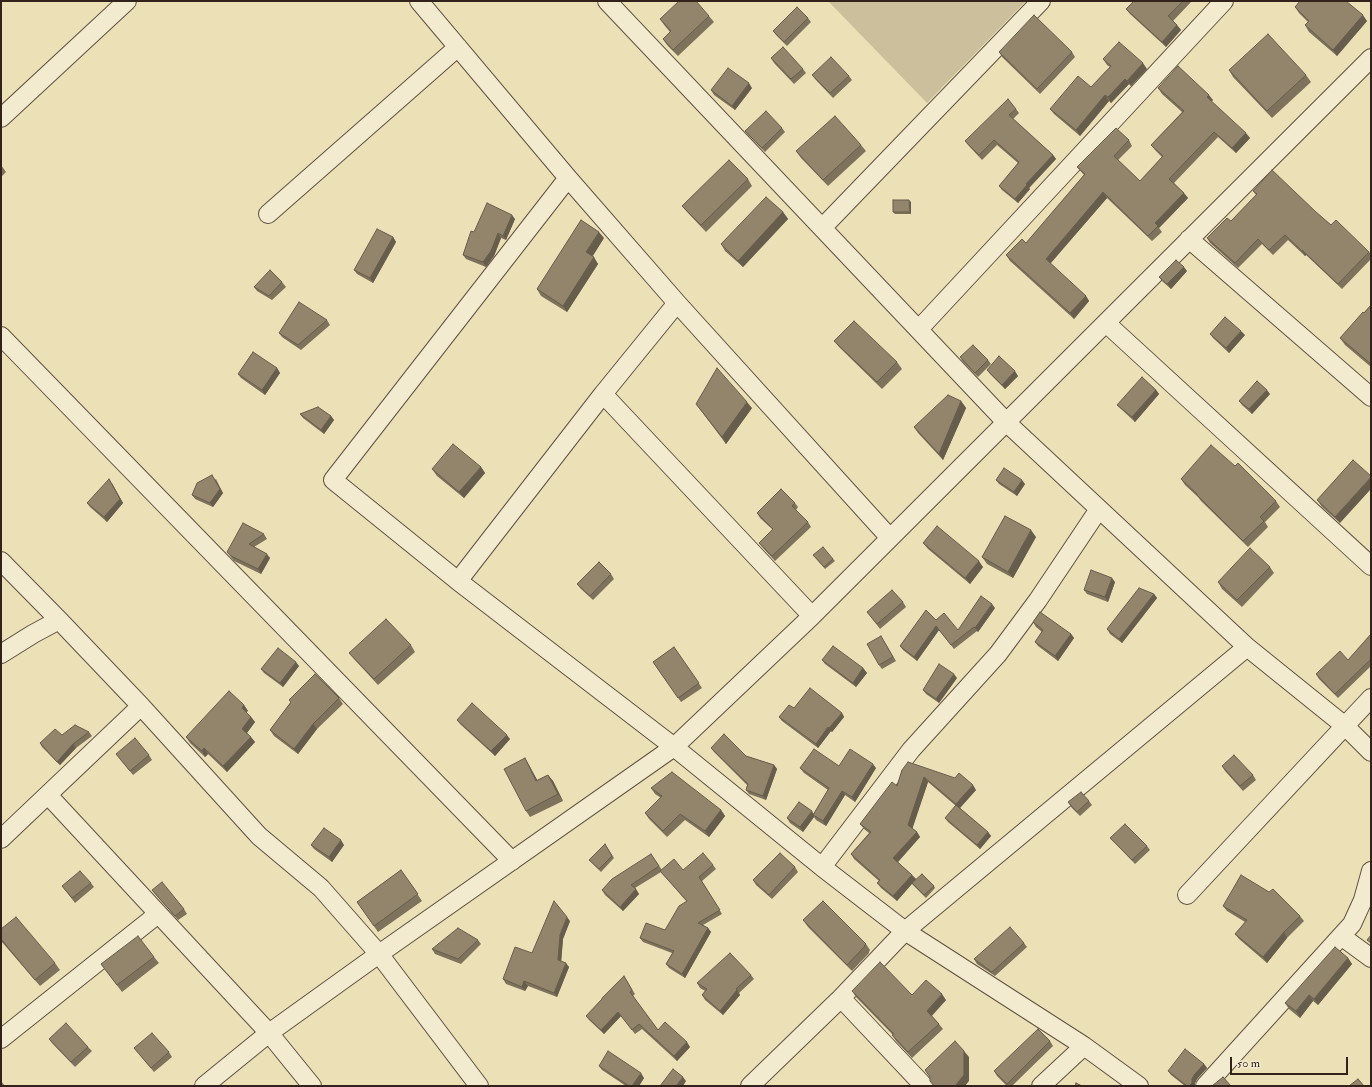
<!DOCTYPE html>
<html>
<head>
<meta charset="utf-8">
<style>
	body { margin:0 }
	#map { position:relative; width:1372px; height:1087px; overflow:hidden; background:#ece0b7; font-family:"IM FELL Double Pica",serif }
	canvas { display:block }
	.frame { position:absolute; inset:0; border:2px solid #32221b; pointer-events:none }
	.scale { position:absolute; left:1230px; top:1057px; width:118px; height:18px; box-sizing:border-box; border:2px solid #32221b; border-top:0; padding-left:5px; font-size:12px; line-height:14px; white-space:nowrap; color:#32221b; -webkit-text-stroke:3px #f3ebd0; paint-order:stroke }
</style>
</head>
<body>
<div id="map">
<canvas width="1372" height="1087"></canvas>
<div class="frame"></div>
<div class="scale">50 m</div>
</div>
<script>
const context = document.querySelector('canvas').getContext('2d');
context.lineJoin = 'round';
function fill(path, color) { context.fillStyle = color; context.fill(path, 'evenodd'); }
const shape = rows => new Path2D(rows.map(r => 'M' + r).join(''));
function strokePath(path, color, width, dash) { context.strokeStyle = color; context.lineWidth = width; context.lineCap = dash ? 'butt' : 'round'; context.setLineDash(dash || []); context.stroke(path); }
fill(shape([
	[828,1,1026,1,927,103]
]), '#ccc09c');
const street = shape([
	[419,1,568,178,677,303,890,538],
	[607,1,1006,422,1247,647,1345,726,1371,752],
	[1,118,127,1],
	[568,178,333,480,458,581,674,747,822,867,905,931,1084,1046,1139,1086],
	[268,214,458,47],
	[822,228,1041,1],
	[1189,239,1371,397],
	[1106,323,1371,566],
	[919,329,1224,1],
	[1,336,512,861],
	[603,394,812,616],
	[1,561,59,620,141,706,259,836,321,888,379,954,479,1086],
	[458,581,603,394,677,303],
	[1,654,33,634,59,620],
	[48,795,269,1033,312,1086],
	[1,839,141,706],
	[822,867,911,750,998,654,1038,600,1099,509],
	[1187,895,1371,698],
	[1341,936,1371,958],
	[841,998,924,1086],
	[1,1039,158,914],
	[204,1086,269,1033,379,954,674,747,812,616,1371,58],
	[750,1086,841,998,905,931,1247,647],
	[1041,1086,1084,1046],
	[1205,1086,1352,924,1363,900,1371,871]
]);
strokePath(street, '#605242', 20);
strokePath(street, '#f3ebd0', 18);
fill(shape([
	[1134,1,1192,1,1173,21,1181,30,1166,47,1130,14,1126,9],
	[1325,2,1367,21,1337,56,1309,32,1305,25,1308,22,1299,13,1295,7],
	[709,16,714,22,678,56,667,45,663,39,670,32,665,26,660,19],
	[808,18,811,22,787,46,776,35,773,31],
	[999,52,1072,52,1075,57,1040,94,1002,57],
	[771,58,803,69,806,73,794,84,774,63],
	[1103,59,1147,69,1131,86,1129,84,1111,103,1109,101,1080,136,1054,114,1050,109,1091,87,1110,67,1107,65],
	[1229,70,1306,75,1311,82,1272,118,1233,77],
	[812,75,849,76,852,80,833,98,815,79],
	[752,88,735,110,714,95,711,90],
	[1158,88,1213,100,1211,102,1250,138,1236,153,1218,137,1174,183,1188,198,1159,228,1162,232,1152,241,1107,198,1050,264,1086,296,1089,301,1074,319,1010,261,1006,255,1026,243,1084,175,1077,167,1129,140,1132,146,1118,160,1140,181,1162,157,1155,150,1151,145,1182,112,1162,94],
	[1016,109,1019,113,1013,119,1053,155,1056,159,1029,188,1030,189,1018,203,1002,190,999,186,1018,163,997,145,982,160,968,145,965,141],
	[782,128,785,132,765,152,748,135,745,131],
	[861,145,866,151,828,186,801,158,796,151],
	[1,165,6,172,1,177],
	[748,179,752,186,706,232,687,212,682,206],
	[1253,191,1316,212,1331,225,1369,252,1371,254,1371,259,1342,289,1306,255,1305,256,1288,240,1273,255,1262,244,1238,268,1210,243,1207,238,1231,221,1256,195],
	[911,202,911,214,895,214,893,212],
	[783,212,788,219,743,267,725,251,721,244],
	[515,219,506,240,501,238,494,256,486,267,466,259,463,255,474,232],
	[393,237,396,242,373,283,357,274,354,270],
	[604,238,592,256,598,264,567,312,541,296,537,289],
	[1187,271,1171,289,1162,281,1159,277],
	[282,282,286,287,272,300,257,291,254,287],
	[1371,305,1371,367,1345,345,1340,338],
	[327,320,330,325,301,350,282,337,279,333],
	[1210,334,1245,335,1229,353,1213,338],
	[834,341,897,362,902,369,882,389,839,347],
	[960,357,988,360,991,364,978,377,963,362],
	[277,368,280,373,265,395,241,378,238,374],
	[987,370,1018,376,1005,389,990,374],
	[1156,390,1159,394,1135,422,1121,409,1117,405],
	[1270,394,1252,414,1242,405,1239,401],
	[961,401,966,408,943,460,918,433,914,427],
	[696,404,752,408,726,444],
	[300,414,331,416,334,420,324,434,303,418],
	[1353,460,1340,523,1322,507,1317,500],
	[1235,466,1276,501,1280,507,1265,522,1268,527,1248,547,1201,501,1198,497,1185,485,1181,479],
	[481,467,485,473,464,498,437,476,432,469],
	[216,479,223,493,213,507,195,499,192,495],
	[996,480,1025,484,1017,496,999,484],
	[112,483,123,503,107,522,90,507,87,503],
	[795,503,798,507,796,510,808,522,811,527,775,561,762,547,759,543,773,530,760,518,757,513],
	[264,534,267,539,254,547,270,558,261,574,234,561,227,552],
	[1036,537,1013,578,987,564,982,557],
	[923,543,983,567,970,584,928,549],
	[815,557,833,559,835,561,825,569],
	[1270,567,1274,573,1242,607,1222,589,1218,582],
	[611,574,614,579,593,600,580,588,577,584],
	[1115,582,1108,602,1087,594,1084,590],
	[1154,594,1157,598,1122,643,1110,634,1107,629],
	[903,602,906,607,880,629,867,612],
	[995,608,978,632,977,631,954,649,939,630,917,661,903,650,900,646,936,620,958,630],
	[1033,622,1071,634,1074,638,1058,661,1038,646,1035,642,1042,632,1036,627],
	[1371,634,1371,666,1338,698,1319,679,1316,674,1348,660],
	[881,636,896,661,882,669,879,665],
	[411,645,415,652,378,685,354,659,349,653],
	[674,647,702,688,681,702,653,662],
	[822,660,863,668,867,673,856,687,825,664],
	[299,666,283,687,264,673,261,669],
	[957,678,939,703,926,694,923,690],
	[339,698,343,704,317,729,298,754,274,736,270,730,291,702,289,700],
	[244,705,248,711,246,712,251,717,255,722,247,733,255,742,227,772,208,754,205,757,190,743,186,737],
	[842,713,844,717,832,732,831,731,818,748,782,721,779,717],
	[457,720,510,739,495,756,460,724],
	[89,732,92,736,76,748,60,765,42,747,40,743,62,735],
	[711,748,746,756,774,765,777,769,766,800,749,794,746,790,747,785,714,752],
	[116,754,149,755,152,760,133,775],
	[525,758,529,765,537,780,548,775,553,781,563,801,530,817,526,811],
	[839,766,876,768,855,802,845,795,826,826,816,820,814,817,803,832,790,823,787,818,814,814,828,790,804,773,800,768],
	[1222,766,1253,775,1256,780,1243,791,1225,771],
	[902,770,976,790,960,808,988,832,991,836,980,849,948,822,945,818,956,806,928,782,912,828,917,832,920,837,898,862,916,879,934,886,935,888,926,898,912,884,897,901,881,888,877,883,879,881,854,859,851,854,869,833,864,829,860,824,897,786],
	[651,788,721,810,725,816,709,837,685,820,667,837,649,819,645,813,661,798,655,794],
	[1089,801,1092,805,1080,816,1071,807,1068,802],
	[1110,838,1147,846,1150,850,1135,864,1114,842],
	[605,844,614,858,601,872,589,860],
	[311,845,344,845,332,862,314,849],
	[651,854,662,870,683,870,713,865,716,869,702,881,722,914,703,925,708,928,711,932,685,978,669,968,666,964,672,953,643,942,640,938,665,930,687,902,661,872,635,888,639,894,623,911,605,895,602,890],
	[795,867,798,872,772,899,756,885,753,880],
	[401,870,422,901,378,932,357,902],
	[91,883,94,887,75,903,62,886],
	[152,890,184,909,187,914,178,920,155,894],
	[1223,906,1300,916,1304,921,1287,938,1267,963,1239,939,1235,934,1245,922,1227,911],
	[803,920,866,944,870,950,869,952,869,953,852,971,808,927],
	[570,921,563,939,561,961,569,967,557,997,528,986,525,991,506,984,503,979,532,953],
	[1,929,55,963,60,970,40,986,1,941],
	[478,940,481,944,461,964,435,954,432,949],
	[1024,943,1027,947,995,976,977,964,974,959],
	[154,957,159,963,122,992,101,964],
	[1348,958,1352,964,1318,1005,1313,1001,1300,1018,1289,1009,1285,1003],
	[751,975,754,979,739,993,740,995,723,1015,705,1000,702,995,705,991,700,988,697,983],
	[624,976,635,994,633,996,658,1030,690,1047,677,1061,642,1029,635,1034,621,1016,604,1034,589,1020,586,1016],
	[852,991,912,995,946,1000,932,1016,939,1024,943,1029,912,1058,896,1041,892,1035,893,1035,856,997],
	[49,1039,88,1047,92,1051,75,1067,52,1043],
	[1050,1041,1053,1046,1012,1086,1007,1086,997,1076,994,1071],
	[134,1048,169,1052,172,1057,154,1072],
	[1204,1064,1207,1068,1197,1079,1195,1083,1195,1086,1185,1086,1171,1075,1168,1071],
	[599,1066,644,1078,639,1086,626,1086,602,1070],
	[1,1081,5,1086,1,1086]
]), '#7e725d');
fill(shape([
	[1363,15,1367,21,1337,56,1333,50],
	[1177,25,1181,30,1166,47,1162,42],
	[1143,63,1147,69,1131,86,1127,81],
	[1125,79,1129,84,1111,103,1108,97],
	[749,83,752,88,735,110,732,106],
	[1105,95,1109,101,1080,136,1076,130],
	[1209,95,1213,100,1210,103,1207,97],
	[1246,133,1250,138,1236,153,1232,148],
	[1053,155,1056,159,1029,188,1030,189,1018,203,1015,199,1026,184],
	[1103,192,1107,198,1049,265,1046,259],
	[1184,193,1188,198,1159,228,1155,223],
	[909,200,911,202,911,214,910,212],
	[783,212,788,219,743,267,738,261],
	[512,215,515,219,506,240,503,236],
	[599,232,604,238,591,259,586,252],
	[498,233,501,238,494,256,486,267,483,262],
	[393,237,396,242,373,283,370,278],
	[1302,250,1306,255,1305,256,1302,251],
	[594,257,598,264,567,312,563,306],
	[1184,267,1187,271,1171,289,1167,284],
	[1086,296,1089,301,1074,319,1070,313],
	[1241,331,1245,335,1229,353,1226,348],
	[277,368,280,373,265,395,262,390],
	[1015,371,1018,376,1005,389,1002,385],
	[1156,390,1159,394,1135,422,1132,417],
	[1267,390,1270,394,1252,414,1249,409],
	[961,401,966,408,943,460,939,454],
	[747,402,752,408,726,444,722,437],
	[331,416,334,420,324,434,321,430],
	[481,467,485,473,464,498,459,492],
	[212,475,223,493,213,507,210,503],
	[1371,477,1371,489,1340,523,1335,517],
	[109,479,123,503,107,522,104,517],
	[1022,480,1025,484,1017,496,1014,492],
	[1031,530,1036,537,1013,578,1008,572],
	[267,554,270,558,261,574,258,569],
	[979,561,983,567,970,584,965,578],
	[1112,578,1115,582,1108,602,1105,597],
	[1154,594,1157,598,1122,643,1119,639],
	[992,604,995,608,978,632,975,628],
	[936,626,939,630,917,661,914,657],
	[1071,634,1074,638,1058,661,1055,656],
	[296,662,299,666,283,687,280,683],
	[863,668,867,673,856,687,853,683],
	[954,674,957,678,939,703,936,699],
	[244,705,248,711,245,713,242,708],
	[842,713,844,717,832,732,829,728],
	[251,717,255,722,246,734,242,729],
	[313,724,317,729,298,754,294,749],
	[828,727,831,731,818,748,816,744],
	[507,735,510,739,495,756,491,751],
	[251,737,255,742,227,772,223,766],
	[73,744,76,748,60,765,57,762],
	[204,748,208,754,205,757,202,751],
	[525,758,529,765,541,787,536,781],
	[873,764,876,768,855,802,852,797],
	[774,765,777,769,766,800,763,796],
	[548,775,553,781,563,801,558,794],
	[924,777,928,782,912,830,908,825],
	[973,785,976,790,959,809,956,804],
	[842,791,845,795,826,826,823,821],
	[721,810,725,816,709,837,705,831],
	[812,811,815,816,813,815,814,817,803,832,800,827],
	[917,832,920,837,897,863,893,858],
	[988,832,991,836,980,849,977,845],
	[341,840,344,845,332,862,329,857],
	[912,875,916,879,897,901,893,896],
	[636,889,639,894,623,911,620,907],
	[567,917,570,921,563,939,561,964,558,960,560,935],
	[708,928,711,932,685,978,682,974],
	[1284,932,1287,938,1267,963,1263,957],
	[1348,958,1352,964,1318,1005,1314,999],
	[566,963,569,967,557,997,554,993],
	[524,981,528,986,525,991,522,987],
	[737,990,740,995,723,1015,720,1011],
	[942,994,946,1000,931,1016,927,1011],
	[1309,995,1313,1001,1300,1018,1296,1011],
	[618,1012,621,1016,604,1034,601,1030],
	[687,1042,690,1047,677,1061,674,1056],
	[964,1051,969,1057,969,1081,965,1086,955,1086],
	[1204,1064,1207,1068,1197,1079,1195,1083,1195,1086,1189,1086,1194,1075],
	[641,1073,644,1078,639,1086,632,1086],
	[683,1077,686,1081,683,1086,676,1086]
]), '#675d4c');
const building = shape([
	[679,1,696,1,709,16,673,50,663,39,671,31,660,19,679,1],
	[1134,1,1183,1,1168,16,1177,25,1162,42,1126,9,1134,1],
	[1300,1,1324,1,1325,2,1326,1,1346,1,1363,15,1333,50,1305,25,1309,21,1295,7,1300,1],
	[797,7,808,18,784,42,773,31,797,7],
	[1034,15,1072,52,1037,89,999,52,1034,15],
	[1268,34,1306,75,1267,111,1229,70,1268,34],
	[1119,42,1143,63,1127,81,1125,79,1108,97,1105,95,1076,130,1050,109,1078,76,1091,87,1111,66,1103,59,1119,42],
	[783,47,803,69,791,79,771,58,783,47],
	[831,57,849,76,830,93,812,75,831,57],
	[1178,66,1209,95,1207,97,1246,133,1232,148,1214,132,1169,179,1184,193,1155,223,1158,226,1148,236,1103,192,1046,259,1086,296,1070,313,1006,255,1022,239,1026,243,1085,174,1077,167,1116,128,1129,140,1114,156,1140,181,1163,156,1151,145,1184,111,1158,88,1178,66],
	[728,68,749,83,732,106,711,90,728,68],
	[1008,99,1016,109,1009,115,1053,155,1026,184,1027,185,1015,199,999,186,1019,162,994,140,979,155,965,141,1008,99],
	[766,111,782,128,762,148,745,131,766,111],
	[835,116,861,145,823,180,796,151,835,116],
	[729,160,748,179,701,225,682,206,729,160],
	[1272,170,1316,212,1331,225,1336,220,1369,252,1338,284,1302,250,1302,251,1285,235,1269,250,1258,239,1235,263,1207,238,1227,218,1231,221,1257,194,1253,191,1272,170],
	[766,197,783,212,738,261,721,244,766,197],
	[893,200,909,200,910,212,893,212,893,200],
	[487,203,512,215,503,236,498,233,491,251,483,262,463,255,471,231,474,232,487,203],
	[581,220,599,232,586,252,594,257,563,306,537,289,581,220],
	[377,229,393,237,370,278,354,270,377,229],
	[1176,260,1184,267,1167,284,1159,277,1176,260],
	[270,270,282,282,269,296,254,287,270,270],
	[299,302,327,320,298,345,279,333,299,302],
	[1371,305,1371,364,1340,338,1363,312,1364,313,1371,305],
	[1225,317,1241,331,1226,348,1210,334,1225,317],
	[854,321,897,362,877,382,834,341,854,321],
	[973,345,988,360,975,373,960,357,973,345],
	[253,352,277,368,262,390,238,374,253,352],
	[999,356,1015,371,1002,385,987,370,999,356],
	[717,368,747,402,722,437,696,404,717,368],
	[1142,377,1156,390,1132,417,1117,405,1142,377],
	[1257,381,1267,390,1249,409,1239,401,1257,381],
	[948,395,961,401,939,454,914,427,948,395],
	[318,407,331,416,321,430,300,414,318,407],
	[453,444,481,467,459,492,432,469,453,444],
	[1211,445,1235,466,1238,463,1276,501,1260,517,1264,521,1243,541,1197,495,1197,494,1181,479,1211,445],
	[1353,460,1371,476,1371,477,1335,517,1317,500,1353,460],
	[1004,468,1022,480,1014,492,996,480,1004,468],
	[212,475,220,489,210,503,192,495,197,483,212,475],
	[109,479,120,499,104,517,87,503,109,479],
	[781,489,795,503,792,506,808,522,772,556,759,543,773,529,757,513,781,489],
	[1005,516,1031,530,1008,572,982,557,1005,516],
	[243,523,264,534,249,544,267,554,258,569,231,556,227,552,243,523],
	[937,526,979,561,965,578,923,543,937,526],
	[823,547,833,559,824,567,813,555,823,547],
	[1250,548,1270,567,1237,600,1218,582,1250,548],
	[599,562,611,574,590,596,577,584,599,562],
	[1091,570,1112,578,1105,597,1084,590,1091,570],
	[1139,588,1154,594,1119,639,1107,629,1139,588],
	[892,590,903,602,877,624,867,612,892,590],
	[981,596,992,604,975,628,974,627,951,645,936,626,914,657,900,646,926,610,936,620,944,613,958,630,981,596],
	[1040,612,1071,634,1055,656,1035,642,1043,630,1033,622,1040,612],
	[386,619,411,645,374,679,349,653,386,619],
	[1371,634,1371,659,1335,694,1316,674,1340,651,1348,660,1371,634],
	[881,636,893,657,879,665,867,644,881,636],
	[833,646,863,668,853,683,822,660,833,646],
	[674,647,699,683,678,698,653,662,674,647],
	[278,648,296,662,280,683,261,669,278,648],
	[939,664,954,674,936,699,923,690,939,664],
	[315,674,339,698,313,724,294,749,270,730,291,702,289,700,315,674],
	[810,688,842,713,829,728,828,727,816,744,779,717,789,705,794,708,810,688],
	[229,691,244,705,242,708,251,717,242,729,251,737,223,766,204,748,202,751,186,737,229,691],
	[472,703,507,735,491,751,457,720,472,703],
	[75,725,89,732,73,744,57,762,40,743,55,729,62,735,75,725],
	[724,734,746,756,774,765,763,796,746,790,748,784,711,748,724,734],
	[135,738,149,755,130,771,116,754,135,738],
	[814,749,839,766,850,749,873,764,852,797,842,791,823,821,813,815,829,788,800,768,814,749],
	[1234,755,1253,775,1240,786,1222,766,1234,755],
	[525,758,536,781,548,775,558,794,526,811,504,769,525,758],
	[908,762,955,778,959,773,973,785,956,804,924,777,908,825,917,832,893,858,912,875,893,896,877,883,880,880,851,854,871,832,860,824,892,782,897,786,902,770,908,762],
	[672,772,721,810,705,831,680,814,663,831,645,813,662,796,651,788,672,772],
	[1081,792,1089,801,1077,812,1068,802,1081,792],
	[799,802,812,811,800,827,787,818,799,802],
	[956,805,988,832,977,845,945,818,956,805],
	[1125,824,1147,846,1132,860,1110,838,1125,824],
	[324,828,341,840,329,857,311,845,324,828],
	[605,844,612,856,599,869,589,860,605,844],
	[703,853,713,865,699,877,720,910,698,923,708,928,682,974,666,964,674,951,640,938,646,923,665,930,679,906,687,901,660,871,674,859,683,870,703,853],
	[780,853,795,867,769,895,753,880,780,853],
	[651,854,659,866,631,885,636,889,620,907,602,890,612,879,651,854],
	[401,870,418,894,374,926,357,902,401,870],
	[80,871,91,883,72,898,62,886,80,871],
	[922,874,934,886,924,895,912,883,922,874],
	[1241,875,1269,892,1273,889,1300,916,1284,932,1263,957,1235,934,1247,920,1223,906,1241,875],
	[162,882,184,909,175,916,152,890,162,882],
	[554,901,567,917,560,935,558,960,566,963,554,993,524,981,522,987,503,979,515,947,532,953,554,901],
	[823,901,866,944,864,946,865,946,847,965,803,920,823,901],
	[16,917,55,963,35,980,1,939,1,929,16,917],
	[1010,927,1024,943,992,972,974,959,1010,927],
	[458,928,478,940,458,959,432,949,458,928],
	[1371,935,1371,943,1367,940,1371,935],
	[138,936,154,957,117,985,101,964,138,936],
	[1335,947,1348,958,1314,999,1309,995,1296,1011,1285,1003,1335,947],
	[730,953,751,975,736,989,737,990,720,1011,702,995,707,989,697,983,730,953],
	[880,962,912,995,926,980,942,994,927,1011,939,1024,908,1052,892,1035,894,1034,852,991,880,962],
	[624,976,632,990,630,992,658,1030,665,1022,687,1042,674,1056,639,1024,632,1030,618,1012,601,1030,586,1016,602,999,602,998,624,976],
	[66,1023,88,1047,71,1062,49,1039,66,1023],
	[1038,1029,1050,1041,1007,1084,994,1071,1038,1029],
	[152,1033,169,1052,151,1068,134,1048,152,1033],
	[955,1041,964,1051,964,1075,955,1086,934,1086,930,1081,930,1077,925,1070,955,1041],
	[1185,1049,1204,1064,1194,1075,1192,1079,1192,1083,1189,1086,1187,1086,1168,1071,1185,1049],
	[608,1051,641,1073,632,1086,629,1086,599,1066,608,1051],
	[673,1069,683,1077,676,1086,660,1086,673,1069],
	[1223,1077,1231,1086,1212,1086,1223,1077],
	[1358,1079,1364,1086,1349,1086,1358,1079],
	[1076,1083,1082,1086,1075,1086,1076,1083]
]);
fill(building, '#93856c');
strokePath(building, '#675d4c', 1);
</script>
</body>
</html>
